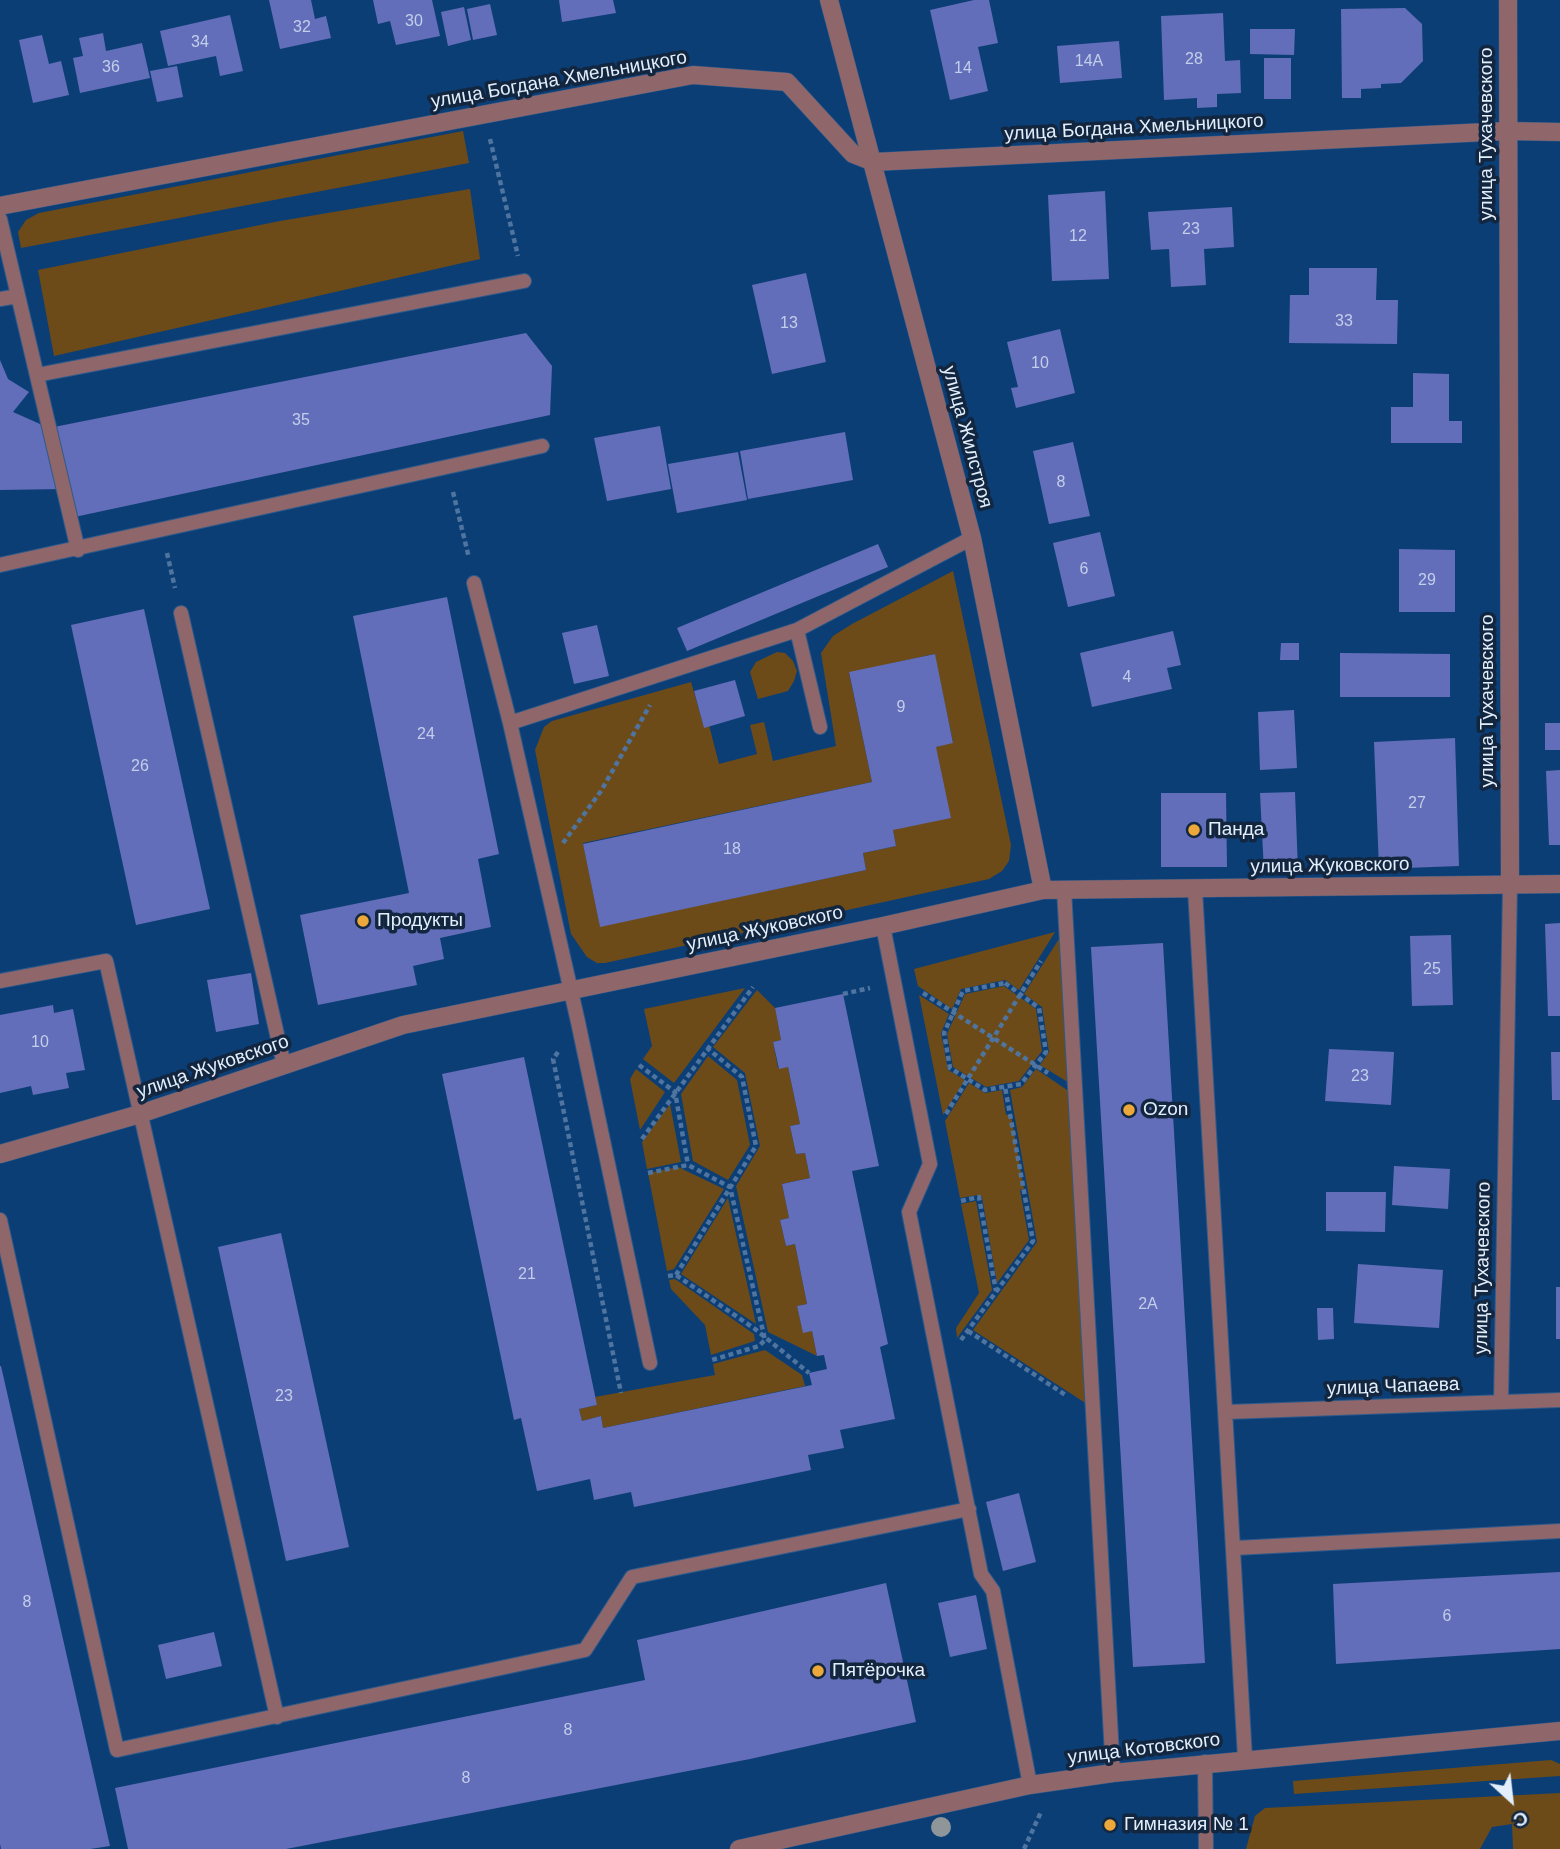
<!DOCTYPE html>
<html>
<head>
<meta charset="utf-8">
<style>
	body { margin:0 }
	#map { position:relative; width:1560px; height:1849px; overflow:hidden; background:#0c3e76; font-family:Helvetica,sans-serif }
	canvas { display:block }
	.north { position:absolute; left:1476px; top:1765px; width:70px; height:70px; -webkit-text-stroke:5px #12263f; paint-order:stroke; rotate:153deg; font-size:19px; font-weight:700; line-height:28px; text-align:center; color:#e3eefb }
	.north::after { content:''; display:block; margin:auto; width:24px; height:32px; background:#e3eefb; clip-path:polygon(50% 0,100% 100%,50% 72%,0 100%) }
</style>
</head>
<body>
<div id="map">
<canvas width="1560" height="1849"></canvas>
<div class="north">С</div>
</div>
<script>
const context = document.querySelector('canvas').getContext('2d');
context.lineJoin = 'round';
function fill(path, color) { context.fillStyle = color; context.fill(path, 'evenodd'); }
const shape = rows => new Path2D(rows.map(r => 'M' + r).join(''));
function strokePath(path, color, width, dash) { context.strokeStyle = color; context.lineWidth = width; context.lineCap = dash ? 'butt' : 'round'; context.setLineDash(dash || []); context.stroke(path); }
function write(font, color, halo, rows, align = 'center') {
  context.font = font + ' Helvetica,sans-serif'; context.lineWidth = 7; context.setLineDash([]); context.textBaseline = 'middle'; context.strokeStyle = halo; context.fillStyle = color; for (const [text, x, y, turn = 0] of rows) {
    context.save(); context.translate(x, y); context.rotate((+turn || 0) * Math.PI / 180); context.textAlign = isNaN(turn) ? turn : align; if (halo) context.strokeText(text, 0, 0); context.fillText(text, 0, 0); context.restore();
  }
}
fill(shape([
	[463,131,469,163,21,248,18,232,26,220,39,213],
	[470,189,480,259,54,356,38,270,280,221],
	[953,571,1011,845,1009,861,1002,871,989,879,605,963,597,963,587,957,571,934,535,750,544,727,552,721,691,682,704,727,709,725,719,764,757,754,750,725,764,722,773,761,836,746,821,653,833,636,852,624],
	[934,654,953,742,936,747,893,830,896,846,863,853,866,870,600,926,583,843,872,782,849,673],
	[777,652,785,653,793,661,797,671,794,681,788,691,758,699,750,672,756,662],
	[1064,931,1071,1084,1040,1065,1049,1052,1042,1007,1024,994],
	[1055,932,1019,990,1005,980,961,989,952,1009,918,986,914,969],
	[1004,986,1036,1009,1042,1051,1019,1081,986,1087,953,1067,947,1034,965,994],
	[745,988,674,1083,643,1059,652,1046,644,1009],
	[757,990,775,1008,781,1040,773,1042,778,1068,788,1067,800,1124,790,1126,796,1154,805,1153,810,1178,782,1184,789,1218,780,1220,786,1246,795,1244,807,1304,797,1306,803,1332,812,1331,817,1356,768,1332,736,1186,760,1146,745,1073,713,1047],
	[919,995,949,1014,941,1033,948,1070,965,1080,943,1115],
	[708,1056,737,1080,750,1145,728,1180,693,1161,681,1094],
	[636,1069,665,1092,640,1130,630,1079],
	[1036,1069,1073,1094,1090,1406,973,1330,1037,1242,1010,1090,1022,1087],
	[969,1083,985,1093,1002,1090,1006,1115,1011,1115,1024,1189,1020,1190,1029,1240,997,1283,982,1197,978,1195,960,1198,945,1121],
	[670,1104,681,1162,647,1169,642,1142],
	[678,1167,724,1189,674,1269,667,1271,648,1173],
	[728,1198,756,1324,681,1274],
	[976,1201,992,1290,957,1338,956,1328,979,1293,961,1204],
	[675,1279,754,1334,755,1341,711,1355,705,1325,671,1289,669,1280],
	[765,1350,802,1375,805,1386,603,1428,601,1416,582,1421,579,1409,597,1405,595,1397,715,1375,713,1364],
	[1551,1760,1560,1764,1560,1776,1294,1794,1293,1781],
	[1560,1793,1560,1849,1513,1849,1512,1824,1492,1827,1480,1849,1246,1849,1255,1816,1265,1808]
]), '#6c4b18');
fill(shape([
	[269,0,311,0,315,19,326,16,331,38,280,49],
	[373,0,432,0,440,36,396,45,390,21,378,24],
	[559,0,613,0,616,13,562,22],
	[974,0,989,0,998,43,978,47,988,91,950,100,930,10],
	[490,4,497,35,473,40,467,9],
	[464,7,471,40,448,46,441,12],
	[1405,8,1422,24,1423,61,1401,83,1381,84,1381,88,1361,89,1361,98,1342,98,1341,9],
	[1223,13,1225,61,1240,60,1241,93,1217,94,1217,107,1197,108,1197,98,1164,100,1161,16],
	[230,15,243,71,220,76,216,56,168,66,160,31],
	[1250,29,1295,29,1294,55,1250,54],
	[103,33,106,51,142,43,150,78,80,93,73,58,83,56,79,38],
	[42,35,49,64,61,61,69,95,33,103,19,40],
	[1119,41,1122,78,1060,83,1057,46],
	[1264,58,1291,58,1291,99,1264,99],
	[177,66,183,97,157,102,150,71],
	[1105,191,1109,279,1052,281,1048,195],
	[1232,207,1234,247,1204,249,1206,285,1171,287,1169,249,1151,250,1148,212],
	[1309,268,1377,268,1376,300,1398,300,1397,344,1289,343,1290,295,1309,295],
	[806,273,826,362,772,374,752,285],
	[1060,329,1075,393,1016,408,1011,388,1018,387,1007,342],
	[526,333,552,366,550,415,70,518,64,489,0,490,0,360,8,379,29,392,13,412,49,428],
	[1413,373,1449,374,1449,421,1462,421,1462,443,1391,443,1391,407,1413,407],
	[660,426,671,489,607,501,594,438],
	[845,432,853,480,748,499,740,451],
	[1073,442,1090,516,1049,524,1033,451],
	[738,452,747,500,677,513,668,464],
	[1100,532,1115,596,1068,607,1053,543],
	[878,544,888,567,687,651,677,628],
	[1399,549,1455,550,1455,612,1399,612],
	[447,597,499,854,478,859,491,927,440,938,444,959,413,966,417,985,318,1005,300,915,409,893,353,616],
	[144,609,210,909,136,925,71,625],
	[597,625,609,676,574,684,562,633],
	[1173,631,1181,665,1167,668,1172,689,1092,707,1080,653],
	[1281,643,1299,643,1299,660,1280,660],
	[1340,653,1450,654,1450,697,1340,697],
	[935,654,953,743,936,747,951,818,893,830,896,846,863,853,866,870,600,927,583,844,872,782,849,672],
	[735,680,745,716,704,728,694,691],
	[1294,710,1297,768,1260,770,1258,712],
	[1545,723,1560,723,1560,750,1545,750],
	[1455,738,1459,866,1379,869,1374,742],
	[1560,770,1560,845,1549,845,1546,771],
	[1295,792,1298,870,1264,872,1260,793],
	[1161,793,1226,793,1227,867,1161,867],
	[1560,923,1560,1016,1548,1016,1545,924],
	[1451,935,1453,1005,1412,1006,1410,936],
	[1163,943,1205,1663,1133,1667,1091,947],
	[251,973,259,1024,216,1032,207,980],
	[843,994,879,1166,852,1171,888,1344,880,1347,895,1419,840,1430,844,1448,808,1455,811,1470,634,1507,631,1492,594,1500,590,1479,537,1491,521,1418,514,1420,442,1074,524,1057,597,1405,579,1409,582,1421,601,1416,603,1428,812,1385,809,1373,827,1369,824,1355,817,1356,812,1331,803,1333,797,1306,807,1304,795,1244,786,1246,780,1220,789,1218,782,1184,810,1178,805,1153,796,1154,790,1126,800,1124,788,1067,779,1069,773,1042,781,1040,775,1008],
	[53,1005,54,1013,73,1009,85,1070,66,1073,69,1088,33,1095,31,1086,0,1093,0,1015],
	[1329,1049,1394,1052,1391,1105,1325,1101],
	[1551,1052,1560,1052,1560,1100,1552,1100],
	[1394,1166,1450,1169,1448,1209,1392,1205],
	[1326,1192,1386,1192,1385,1232,1326,1231],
	[281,1233,349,1547,286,1561,218,1247],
	[1358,1264,1443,1270,1439,1328,1354,1323],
	[1556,1287,1560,1287,1560,1339,1556,1339],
	[1317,1308,1333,1308,1334,1339,1318,1340],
	[0,1366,1,1366,110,1846,90,1849,1,1849,0,1844],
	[1019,1493,1036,1562,1003,1571,986,1502],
	[1560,1572,1560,1649,1336,1664,1333,1584],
	[886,1583,916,1722,750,1759,286,1849,128,1849,115,1788,645,1680,637,1640],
	[976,1595,987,1649,950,1657,938,1603],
	[214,1632,222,1666,166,1679,158,1645]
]), '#626eb9');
const service = shape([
	[0,219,78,550],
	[0,299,18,296],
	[37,375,524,281],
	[0,565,542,446],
	[474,583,510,723,578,1022,650,1363],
	[181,613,284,1065],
	[797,630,820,727],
	[510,723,797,630,972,538],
	[1064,889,1113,1773],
	[1195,889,1245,1758],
	[883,926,930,1164,909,1212,981,1574,993,1591,1030,1785],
	[0,981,106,961,277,1717],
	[0,1220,117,1750,585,1650,632,1577,969,1509],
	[1501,1402,1510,886],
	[1227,1412,1560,1400],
	[1235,1548,1560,1531],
	[1205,1762,1206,1849]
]);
const minor = shape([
	[829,0,972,538,1043,890],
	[1508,0,1510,886],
	[0,206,693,75,787,82,853,154,873,162,1507,131,1560,132],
	[0,1154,140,1114,403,1025,883,926,1043,890,1560,884]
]);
const tertiary = shape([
	[739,1849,1030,1785,1113,1773,1560,1731]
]);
strokePath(service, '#2e5a8b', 16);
strokePath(minor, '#2e5a8b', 19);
strokePath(tertiary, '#2e5a8b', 19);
strokePath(shape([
	[490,139,518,256],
	[453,492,469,558],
	[167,553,175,588],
	[563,843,601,791,650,705],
	[1005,983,1039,1008,1046,1052,1021,1084,985,1090,950,1068,944,1033,963,991,1005,983],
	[923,993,1048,1073],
	[843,994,870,988],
	[558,1052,553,1059,621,1393],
	[639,1065,675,1092,688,1165],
	[946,1114,1041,961],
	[642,1139,753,987],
	[648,1173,688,1165,730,1187,765,1340,759,1346,712,1360],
	[961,1201,979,1197,996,1291],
	[676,1275,756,1146,742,1077,707,1048],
	[668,1276,676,1275,755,1329,809,1373],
	[968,1331,1067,1396],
	[961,1340,1033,1241,1005,1087],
	[1024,1849,1041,1812]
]), '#4e749f', 4.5, [5, 3.5]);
strokePath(service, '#8f6669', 14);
strokePath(minor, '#8f6669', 18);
strokePath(tertiary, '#8f6669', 18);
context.fillStyle = '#8f969a';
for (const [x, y] of [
	[941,1827]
]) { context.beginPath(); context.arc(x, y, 10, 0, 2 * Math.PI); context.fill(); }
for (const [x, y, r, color] of [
	[1194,830,7,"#eda83b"],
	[363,921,7,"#eda83b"],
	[1129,1110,7,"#eda83b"],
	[818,1671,7,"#eda83b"],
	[1110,1825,7,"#eda83b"]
]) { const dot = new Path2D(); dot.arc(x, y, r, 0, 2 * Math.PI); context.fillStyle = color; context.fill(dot); strokePath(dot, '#12263f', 2.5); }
write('16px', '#c3ceea', null, [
	["30",414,22],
	["32",302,28],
	["34",200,43],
	["28",1194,60],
	["14А",1089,62],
	["36",111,68],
	["14",963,69],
	["23",1191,230],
	["12",1078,237],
	["33",1344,322],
	["13",789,324],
	["10",1040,364],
	["35",301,421],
	["8",1061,483],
	["6",1084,570],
	["29",1427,581],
	["4",1127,678],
	["9",901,708],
	["24",426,735],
	["26",140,767],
	["27",1417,804],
	["18",732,850],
	["25",1432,970],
	["10",40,1043],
	["23",1360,1077],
	["21",527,1275],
	["2А",1148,1305],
	["23",284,1397],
	["8",27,1603],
	["6",1447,1617],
	["8",568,1731],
	["8",466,1779]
]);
write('19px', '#e3eefb', '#12263f', [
	["улица Богдана Хмельницкого",559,80,-10],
	["улица Богдана Хмельницкого",1134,128,-3],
	["улица Тухачевского",1487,134,-90],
	["улица Жилстроя",967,437,75],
	["улица Тухачевского",1488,701,-90],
	["улица Жуковского",1330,866,-1],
	["улица Жуковского",765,929,-12],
	["улица Жуковского",213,1067,-19],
	["улица Тухачевского",1483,1268,-89],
	["улица Чапаева",1393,1387,-2],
	["улица Котовского",1144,1749,-7]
]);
write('19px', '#e3eefb', '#12263f', [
	["Панда",1208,830],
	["Продукты",377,921],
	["Ozon",1143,1110],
	["Пятёрочка",832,1671],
	["Гимназия № 1",1124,1825]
], 'left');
</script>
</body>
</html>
